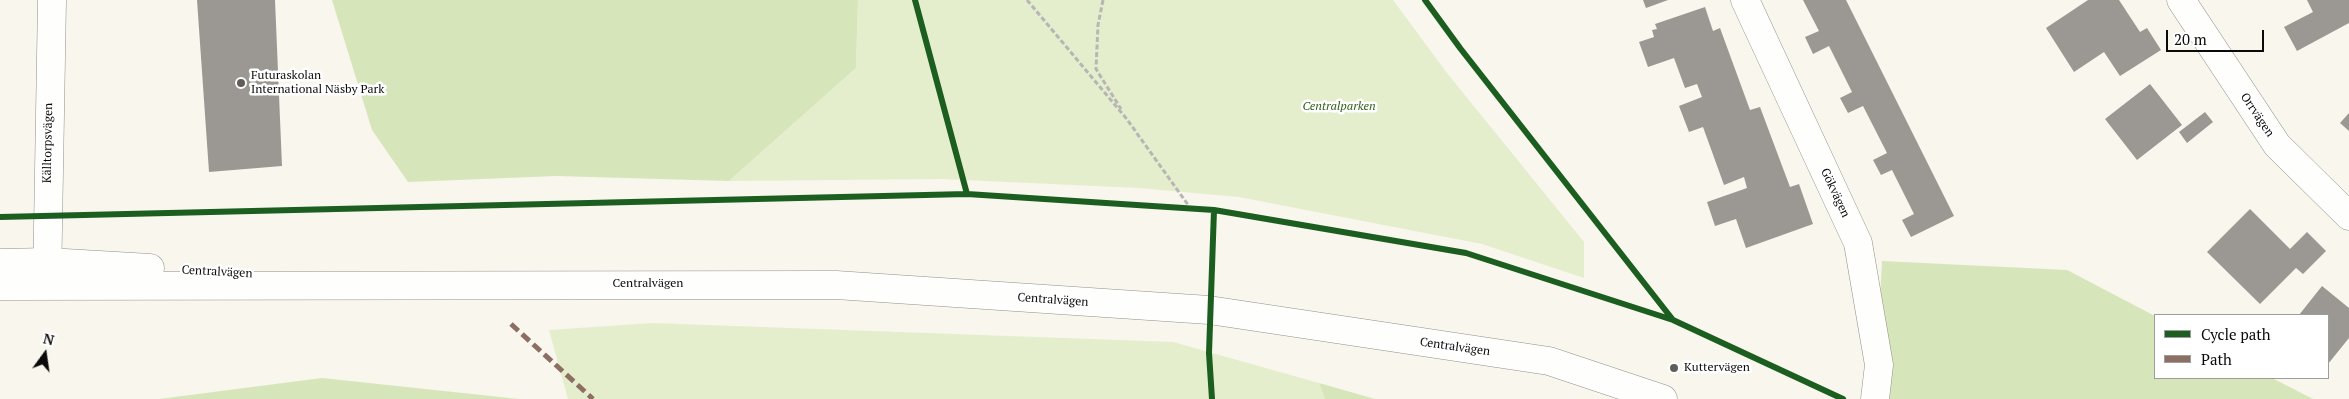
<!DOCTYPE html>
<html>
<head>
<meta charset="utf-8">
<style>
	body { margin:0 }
	#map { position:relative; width:2349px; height:399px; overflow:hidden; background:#f9f6ed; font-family:"PT Serif",serif }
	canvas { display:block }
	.legend { position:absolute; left:2154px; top:314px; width:175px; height:65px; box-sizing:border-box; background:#fff; border:1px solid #9d9d9d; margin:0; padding:6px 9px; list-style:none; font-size:15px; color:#0a0a0a }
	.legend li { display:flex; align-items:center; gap:10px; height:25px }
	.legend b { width:25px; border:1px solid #9d9d9d }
	.north { position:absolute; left:20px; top:329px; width:50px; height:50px; -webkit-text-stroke:4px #fff; paint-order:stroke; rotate:14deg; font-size:14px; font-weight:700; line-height:20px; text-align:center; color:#0a0a0a }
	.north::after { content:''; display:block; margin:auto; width:18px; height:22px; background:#0a0a0a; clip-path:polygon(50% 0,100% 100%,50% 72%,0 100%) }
	.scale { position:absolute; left:2166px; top:30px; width:98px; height:22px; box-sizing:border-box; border:2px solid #0a0a0a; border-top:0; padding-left:6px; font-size:15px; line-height:18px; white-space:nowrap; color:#0a0a0a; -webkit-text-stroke:4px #fff; paint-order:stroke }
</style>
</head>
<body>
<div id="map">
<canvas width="2349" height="399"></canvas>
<ul class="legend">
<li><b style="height:6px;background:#1b5e20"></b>Cycle path</li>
<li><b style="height:6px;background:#8d6e63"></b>Path</li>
</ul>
<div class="north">N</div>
<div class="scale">20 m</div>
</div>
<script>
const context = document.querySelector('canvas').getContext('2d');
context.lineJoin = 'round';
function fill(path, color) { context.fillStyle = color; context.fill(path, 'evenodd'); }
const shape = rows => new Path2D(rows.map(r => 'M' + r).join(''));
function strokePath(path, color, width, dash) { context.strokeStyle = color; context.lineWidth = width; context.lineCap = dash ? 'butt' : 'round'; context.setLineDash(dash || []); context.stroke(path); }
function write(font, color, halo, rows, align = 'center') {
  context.font = font + ' "PT Serif",serif'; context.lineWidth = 5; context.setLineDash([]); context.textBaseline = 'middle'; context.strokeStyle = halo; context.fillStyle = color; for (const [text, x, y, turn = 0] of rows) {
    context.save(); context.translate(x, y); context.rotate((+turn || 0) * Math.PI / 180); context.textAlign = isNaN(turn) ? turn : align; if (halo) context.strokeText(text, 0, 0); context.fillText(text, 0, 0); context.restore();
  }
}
fill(shape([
	[858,0,1393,0,1447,73,1584,242,1584,278,1482,244,1239,197,1139,188,942,179,729,181,856,68],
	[653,323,1173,342,1319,383,1325,399,568,399,549,330]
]), '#e4eecd');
fill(shape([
	[332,0,858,0,856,68,729,181,556,176,408,182,372,130],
	[1882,261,2067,270,2155,316,2155,378,2272,378,2313,399,1875,399],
	[322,378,519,399,159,399],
	[1319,383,1375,399,1325,399]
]), '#d6e6ba');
fill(shape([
	[197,0,275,0,282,166,209,172],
	[1643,0,1668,0,1646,8],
	[1803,0,1846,0,1954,216,1911,237,1902,220,1914,214,1892,170,1881,175,1873,160,1887,153,1863,106,1848,113,1840,98,1852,92,1829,46,1813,54,1805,37,1819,31],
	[2088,0,2119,0,2140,32,2147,28,2161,50,2120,76,2104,52,2074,72,2046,28],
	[2307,0,2349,0,2349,23,2297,51,2284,27,2313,12],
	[1705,7,1713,31,1720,28,1750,110,1760,107,1790,187,1799,184,1813,224,1746,248,1736,219,1715,226,1707,202,1747,188,1744,177,1724,185,1703,127,1689,132,1679,106,1702,97,1697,84,1685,88,1674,58,1648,67,1639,42,1654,37,1652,30,1657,29,1655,24],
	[2150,84,2182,125,2137,160,2105,119],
	[2205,112,2213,122,2187,143,2179,132],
	[2349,113,2349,131,2340,123],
	[2250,209,2290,249,2307,232,2326,251,2303,274,2296,268,2260,304,2207,252],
	[2322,286,2349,308,2349,338,2328,364,2328,315,2299,315]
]), '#9b9893');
const minor = shape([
	[1745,0,1858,243,1879,365,1875,399],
	[2181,0,2277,145,2349,216],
	[47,285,52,0]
]);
const tertiary = shape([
	[0,263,48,262,150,268],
	[0,286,836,285,1209,310,1549,361,1663,399]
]);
strokePath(minor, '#92908c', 29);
strokePath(tertiary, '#92908c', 29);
strokePath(shape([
	[1027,0,1126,118,1191,209],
	[1103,0,1098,25,1096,69,1121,109]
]), '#b7b6b5', 3, [5, 2.5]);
strokePath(minor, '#fefefc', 28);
strokePath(tertiary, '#fefefc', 28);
strokePath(shape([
	[511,324,593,399]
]), '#8d6e63', 5, [10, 5]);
strokePath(shape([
	[915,0,967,194],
	[1425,0,1460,48,1673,320],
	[0,217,967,194,1214,210,1466,253,1673,320,1843,399],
	[1212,399,1209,353,1214,210]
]), '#1b5e20', 6);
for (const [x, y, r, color] of [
	[241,83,5,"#5e5d59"],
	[1674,368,5,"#5e5d59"]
]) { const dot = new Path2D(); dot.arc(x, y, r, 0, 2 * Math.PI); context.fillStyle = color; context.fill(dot); strokePath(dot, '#fff', 2); }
write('12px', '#0a0a0a', '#fff', [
	["Futuraskolan",251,76],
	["International Näsby Park",251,90],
	["Kuttervägen",1684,368]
], 'left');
write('italic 12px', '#31601b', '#fff', [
	["Centralparken",1339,107]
]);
write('12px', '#0a0a0a', '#fff', [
	["Orrvägen",2257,115,56],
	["Källtorpsvägen",48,143,-89],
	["Gökvägen",1835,193,65],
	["Centralvägen",217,272,3],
	["Centralvägen",648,284],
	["Centralvägen",1053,300,4],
	["Centralvägen",1455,347,8]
]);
</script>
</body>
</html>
